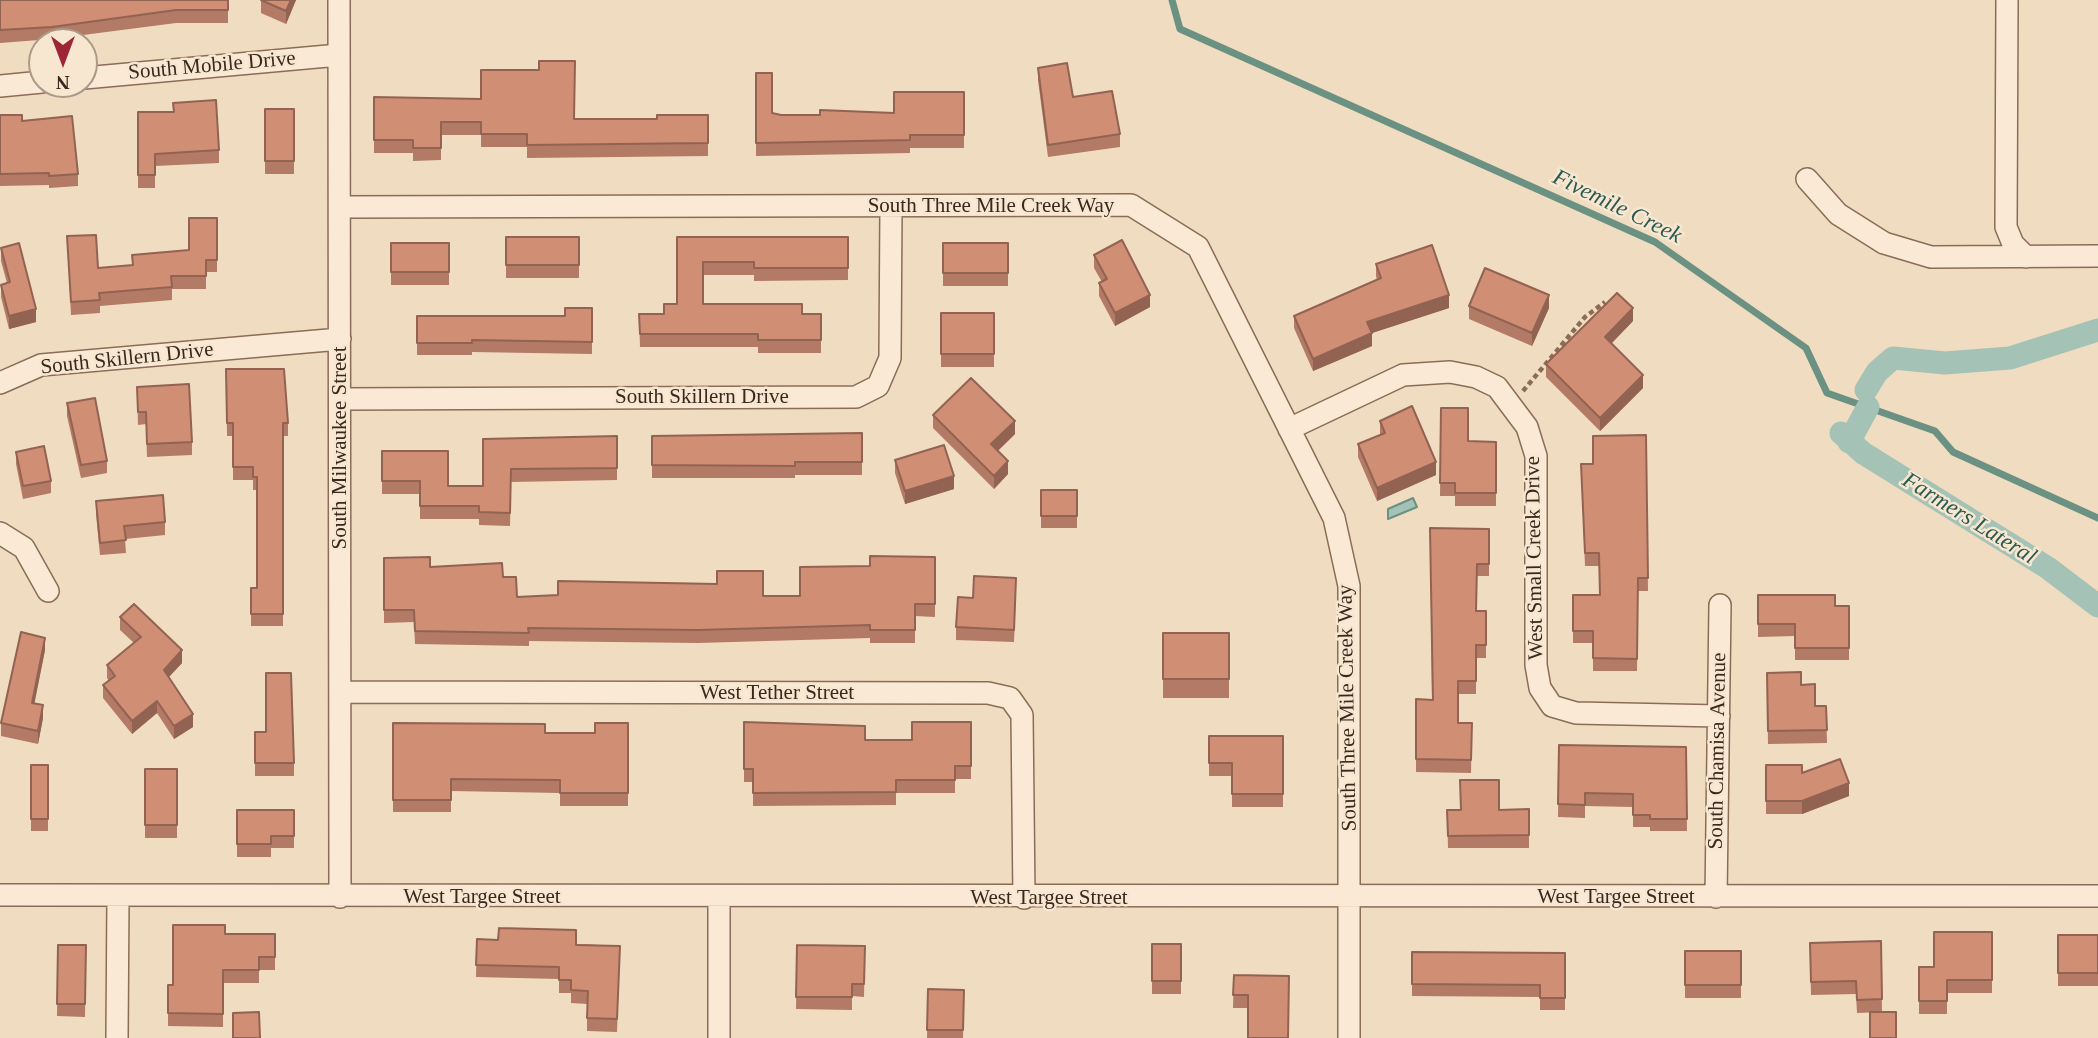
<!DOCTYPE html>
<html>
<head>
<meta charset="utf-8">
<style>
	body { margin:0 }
	#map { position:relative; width:2098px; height:1038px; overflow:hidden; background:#f0dcc1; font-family:"Times New Roman",serif }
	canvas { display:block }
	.north { position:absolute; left:28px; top:28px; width:70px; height:70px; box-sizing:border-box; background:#f7e7d1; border:2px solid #ab9a89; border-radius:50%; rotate:180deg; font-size:19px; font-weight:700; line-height:28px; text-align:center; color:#3a271d }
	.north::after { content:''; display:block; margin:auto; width:24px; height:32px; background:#9d2536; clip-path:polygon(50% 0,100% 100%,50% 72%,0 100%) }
</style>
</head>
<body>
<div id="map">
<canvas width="2098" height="1038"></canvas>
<div class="north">N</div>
</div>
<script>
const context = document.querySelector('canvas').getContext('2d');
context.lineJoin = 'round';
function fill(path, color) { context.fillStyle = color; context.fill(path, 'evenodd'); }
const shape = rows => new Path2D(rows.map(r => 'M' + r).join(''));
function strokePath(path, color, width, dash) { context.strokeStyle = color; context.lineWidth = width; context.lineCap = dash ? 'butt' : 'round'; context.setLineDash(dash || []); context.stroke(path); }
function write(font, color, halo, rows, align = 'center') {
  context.font = font + ' "Times New Roman",serif'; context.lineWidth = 5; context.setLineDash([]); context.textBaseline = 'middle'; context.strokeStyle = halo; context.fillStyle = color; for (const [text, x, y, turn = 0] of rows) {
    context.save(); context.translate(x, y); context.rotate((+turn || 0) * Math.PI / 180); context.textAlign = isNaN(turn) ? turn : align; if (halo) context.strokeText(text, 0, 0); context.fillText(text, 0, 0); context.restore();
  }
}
const water = shape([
	[1413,498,1417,507,1388,519,1388,509,1413,498]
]);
fill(water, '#a4c2b5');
strokePath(water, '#6a9182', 2);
strokePath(shape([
	[1172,0,1180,29,1655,242,1806,348,1827,393,1935,431,1953,452,2098,518]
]), '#6a9182', 7);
strokePath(shape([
	[1866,390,1877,372,1893,358,1945,363,2010,358,2098,330],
	[1841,433,1863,453,2048,568,2098,606],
	[1849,442,1868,407]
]), '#a4c2b5', 23);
const minor = shape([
	[339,0,340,897],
	[2007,0,2006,227,2013,244,2026,257],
	[84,78,339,55],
	[0,86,42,82],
	[1807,179,1838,214,1884,243,1931,257,2098,256],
	[340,207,1131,205,1198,247,1334,518,1349,586,1349,1038],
	[0,383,41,365,340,339],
	[340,399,856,397,878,386,890,358,891,206],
	[1289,429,1403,375,1450,372,1476,377,1497,387,1527,427,1536,456,1536,665,1540,688,1552,706,1576,713,1719,716],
	[0,533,24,548,48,591],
	[340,692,988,693,1010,698,1022,715,1024,898],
	[0,895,2098,896],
	[1716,897,1720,605],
	[117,1038,118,896],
	[719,1038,719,898]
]);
strokePath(minor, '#8b6c58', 24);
strokePath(shape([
	[1523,391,1585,317,1605,302]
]), '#8b6c58', 4.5, [5, 3.5]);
strokePath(minor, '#faead5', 21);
fill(shape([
	[0,0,228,0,228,23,176,23,52,39,0,43],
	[261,0,296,0,286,24,261,13],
	[1038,68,1073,97,1120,134,1120,147,1048,157,1038,80],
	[756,73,772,113,781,115,894,113,964,92,964,148,910,148,910,153,756,156],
	[374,97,575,119,657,119,708,115,708,156,527,158,527,147,481,147,481,135,441,135,441,160,413,161,413,153,374,153],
	[173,103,219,150,219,163,155,166,155,188,138,188,138,112,173,112],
	[265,109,294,109,294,174,265,174],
	[0,115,22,121,78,174,78,186,49,188,49,185,0,186],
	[217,218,217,272,206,272,206,289,172,289,172,300,100,306,100,313,71,315,67,236,98,268,132,265,132,255,189,250],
	[506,237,579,237,579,278,506,278],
	[677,237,848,237,848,280,754,281,754,275,703,275,703,304,802,314,821,314,821,353,758,353,758,347,640,347,639,314,664,314,677,304],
	[391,243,449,243,449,285,391,285],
	[943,243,1008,243,1008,286,943,286],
	[1,248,36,322,9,329,1,297,1,285,7,283,1,261],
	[1094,255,1150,307,1115,326,1099,296,1099,283,1102,282,1094,268],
	[1376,264,1449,308,1372,333,1372,346,1313,371,1294,328,1294,316,1377,280,1376,276],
	[1469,306,1549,308,1532,346,1469,319],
	[592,308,592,354,472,352,472,355,417,355,417,316,565,316],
	[941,313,994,313,994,367,941,367],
	[1633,321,1611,344,1643,388,1600,431,1546,377,1546,364],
	[226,369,288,423,288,436,283,436,283,626,251,626,251,588,257,588,257,490,253,490,253,480,233,480,233,436,227,436],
	[137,387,192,442,192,455,147,457,146,424,138,425],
	[67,403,107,461,107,473,81,478,67,416],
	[1441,408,1468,441,1496,442,1496,506,1455,506,1455,496,1440,496],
	[933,415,1015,434,998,451,1008,474,994,489,933,428],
	[1380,421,1436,475,1377,501,1358,457,1358,444,1380,435],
	[862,433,862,475,795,475,795,478,652,478,652,436],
	[1646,435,1648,591,1638,591,1637,671,1593,671,1593,643,1573,643,1573,595,1600,595,1599,566,1585,566,1581,464,1593,464],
	[617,436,617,480,511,482,510,526,479,525,479,519,420,519,420,494,382,494,382,451,448,486,483,486,483,439],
	[16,452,51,481,51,493,23,499,16,464],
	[895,460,954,489,905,504,895,473],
	[1041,490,1077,490,1077,528,1041,528],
	[96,501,165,522,165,535,125,539,126,553,100,555,96,514],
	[1430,528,1489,529,1489,576,1477,576,1476,611,1486,611,1486,658,1476,658,1476,694,1458,694,1458,723,1472,723,1471,773,1416,772,1416,699,1432,700],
	[935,557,935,617,915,616,915,643,870,643,870,638,698,643,529,641,529,646,415,644,414,622,384,623,384,558,430,567,503,577,517,597,800,596,870,566],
	[1016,591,1014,642,956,640,956,627,973,598],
	[1758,595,1835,606,1849,606,1849,660,1795,660,1795,636,1758,637],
	[120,617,182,663,169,677,193,727,174,739,157,713,132,734,103,698,103,685,109,681,107,678,107,665,134,643,120,630],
	[1163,633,1229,633,1229,698,1163,698],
	[45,650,34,703,43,718,38,744,1,736,1,723],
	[1767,673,1815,706,1826,706,1827,743,1768,744],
	[744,722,865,740,912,740,971,722,971,779,955,779,955,793,896,793,896,805,753,806,753,782,744,782],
	[393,723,545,733,595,733,628,723,628,806,560,806,560,793,451,791,451,812,393,812],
	[255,732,266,732,294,763,294,776,255,776],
	[1209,736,1283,736,1283,807,1232,807,1232,776,1209,776],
	[1559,745,1686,747,1687,831,1650,831,1650,827,1633,827,1633,807,1585,806,1585,818,1558,817],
	[31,765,48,765,48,831,31,831],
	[1766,765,1802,773,1849,796,1802,814,1766,814],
	[145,769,177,769,177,838,145,838],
	[1529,809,1529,848,1448,848,1447,810],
	[237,810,294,810,294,848,271,848,271,857,237,857],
	[1992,932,1992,993,1947,993,1947,1014,1919,1014,1919,967,1934,967],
	[225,934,275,934,275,970,259,970,259,983,223,983,223,1027,168,1026,168,985,173,985],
	[2058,935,2098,935,2098,986,2058,986],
	[477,939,620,946,617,1032,587,1031,587,1004,571,1003,571,993,559,993,559,979,476,977],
	[1881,941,1882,1012,1857,1013,1856,994,1811,995,1810,943],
	[1152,944,1181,944,1181,994,1152,994],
	[58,945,86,945,85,1017,57,1016],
	[797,945,865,946,864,997,852,996,852,1010,796,1009],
	[1685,951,1741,951,1741,998,1685,998],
	[1412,952,1565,953,1565,1010,1540,1010,1540,997,1412,996],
	[1234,975,1289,976,1248,1008,1233,1008],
	[928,989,964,990,963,1038,927,1038]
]), '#b37a65');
fill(shape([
	[291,0,296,0,286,24,286,11],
	[1150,295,1150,307,1115,326,1115,313],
	[1449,295,1449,308,1372,333,1372,346,1313,371,1313,359,1367,322],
	[1549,295,1549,308,1532,346,1532,333],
	[1633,308,1633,321,1605,350,1605,337],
	[36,309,36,322,9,329,9,316],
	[1643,375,1643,388,1600,431,1600,418],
	[1015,421,1015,434,991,457,991,444],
	[1008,461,1008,474,994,489,994,476],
	[1436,462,1436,475,1377,501,1377,488],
	[954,476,954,489,905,504,905,491],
	[45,638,45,650,32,716,32,703],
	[182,650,182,663,164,682,164,670],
	[157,701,157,713,132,734,132,721],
	[43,705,43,718,38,744,38,731],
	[193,714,193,727,174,739,174,726],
	[1849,783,1849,796,1802,814,1802,801]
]), '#926352');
const building = shape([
	[0,0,228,0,228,10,176,10,52,27,0,30,0,0],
	[261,0,291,0,286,11,261,0],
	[539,61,575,61,574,119,657,119,657,115,708,115,708,143,527,145,527,134,481,134,481,122,441,122,441,148,413,148,413,140,374,140,374,97,481,99,481,70,539,70,539,61],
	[1067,63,1073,97,1112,91,1120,134,1048,145,1038,68,1067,63],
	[756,73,772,73,772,113,781,115,820,115,820,110,894,113,894,92,964,92,964,135,910,135,910,140,756,143,756,73],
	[216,100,219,150,155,154,155,175,138,175,138,112,174,112,173,103,216,100],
	[265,109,294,109,294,161,265,161,265,109],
	[0,115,22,115,22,121,72,116,78,174,49,176,49,173,0,174,0,115],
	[189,218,217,218,217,260,206,260,206,276,171,276,172,287,99,293,100,300,71,302,67,236,96,235,98,268,133,265,132,255,189,250,189,218],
	[506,237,579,237,579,265,506,265,506,237],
	[677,237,848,237,848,268,754,268,754,262,703,262,703,304,802,304,802,314,821,314,821,340,758,340,758,334,640,334,639,314,664,314,664,304,677,304,677,237],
	[1122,240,1150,295,1115,313,1099,283,1107,279,1094,255,1122,240],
	[19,243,36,309,9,316,1,285,10,282,1,248,19,243],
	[391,243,449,243,449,272,391,272,391,243],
	[943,243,1008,243,1008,273,943,273,943,243],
	[1432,245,1449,295,1367,322,1372,333,1313,359,1294,316,1381,278,1376,264,1432,245],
	[1485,268,1549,295,1532,333,1469,306,1485,268],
	[1617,293,1633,308,1605,337,1643,375,1600,418,1546,364,1617,293],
	[565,308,592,308,592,342,472,340,472,343,417,343,417,316,565,316,565,308],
	[941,313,994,313,994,354,941,354,941,313],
	[226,369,284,369,288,423,283,423,283,614,251,614,251,588,257,588,257,477,253,477,253,467,233,467,233,423,227,423,226,369],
	[971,378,1015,421,991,444,1008,461,994,476,933,415,971,378],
	[189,384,192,442,147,444,146,412,138,412,137,387,189,384],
	[95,398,107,461,81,465,67,403,95,398],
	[1412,406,1436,462,1377,488,1358,444,1385,433,1380,421,1412,406],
	[1441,408,1468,408,1468,441,1496,442,1496,493,1455,493,1455,483,1440,483,1441,408],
	[862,433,862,462,795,462,795,466,652,465,652,436,862,433],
	[1646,435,1648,578,1638,578,1637,659,1593,658,1593,631,1573,631,1573,595,1600,595,1599,553,1585,553,1581,464,1593,464,1593,436,1646,435],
	[617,436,617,468,511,469,510,513,479,512,479,506,420,506,420,481,382,481,382,451,448,451,448,486,483,486,483,439,617,436],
	[944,445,954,476,905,491,895,460,944,445],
	[44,446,51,481,23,486,16,452,44,446],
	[1041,490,1077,490,1077,516,1041,516,1041,490],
	[163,495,165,522,124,526,126,540,100,543,96,501,163,495],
	[1430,528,1489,529,1489,564,1477,564,1476,611,1486,611,1486,645,1476,645,1476,681,1458,681,1458,723,1472,723,1471,760,1416,759,1416,699,1433,700,1430,528],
	[870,556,935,557,935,604,915,604,915,630,870,630,870,625,698,630,528,628,529,633,415,631,414,610,384,610,384,558,430,557,430,567,502,563,503,577,516,577,517,597,558,595,558,581,717,584,717,571,763,571,763,596,800,596,800,567,870,566,870,556],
	[974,576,1016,578,1014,630,956,627,958,597,973,598,974,576],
	[1758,595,1835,595,1835,606,1849,606,1849,648,1795,648,1795,624,1758,624,1758,595],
	[134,604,182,650,164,670,193,714,174,726,157,701,132,721,103,685,115,676,107,665,141,637,120,617,134,604],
	[21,632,45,638,32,703,43,705,38,731,1,723,21,632],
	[1163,633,1229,633,1229,679,1163,679,1163,633],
	[1801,672,1801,685,1815,684,1815,706,1826,706,1827,730,1768,731,1767,673,1801,672],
	[266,673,291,673,294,763,255,763,255,732,266,732,266,673],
	[744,722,865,726,865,740,912,740,912,722,971,722,971,766,955,766,955,780,896,780,896,792,753,793,753,769,744,769,744,722],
	[393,723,545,724,545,733,595,733,595,723,628,723,628,793,560,793,560,780,451,779,451,800,393,800,393,723],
	[1209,736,1283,736,1283,794,1232,794,1232,763,1209,763,1209,736],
	[1559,745,1686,747,1687,819,1650,819,1650,815,1633,815,1633,794,1585,793,1585,805,1558,804,1559,745],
	[1840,759,1849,783,1802,801,1766,801,1766,765,1802,765,1802,773,1840,759],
	[31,765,48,765,48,819,31,819,31,765],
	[145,769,177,769,177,825,145,825,145,769],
	[1460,780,1499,780,1499,810,1529,809,1529,835,1448,836,1447,810,1461,810,1460,780],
	[237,810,294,810,294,836,271,836,271,844,237,844,237,810],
	[173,925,225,925,225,934,275,934,275,957,259,957,259,970,223,970,223,1014,168,1013,168,985,173,985,173,925],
	[499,928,576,930,576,945,620,946,617,1019,587,1018,588,991,571,990,571,980,559,980,559,967,476,965,477,939,498,940,499,928],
	[1934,932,1992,932,1992,980,1947,980,1947,1001,1919,1001,1919,967,1934,967,1934,932],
	[2058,935,2098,935,2098,973,2058,973,2058,935],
	[1881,941,1882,999,1857,1000,1856,981,1811,982,1810,943,1881,941],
	[1152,944,1181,944,1181,981,1152,981,1152,944],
	[58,945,86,945,85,1004,57,1004,58,945],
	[797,945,865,946,864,984,852,984,852,997,796,997,797,945],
	[1685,951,1741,951,1741,985,1685,985,1685,951],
	[1412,952,1565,953,1565,998,1540,998,1540,985,1412,984,1412,952],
	[1234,975,1289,976,1288,1038,1248,1038,1248,995,1233,995,1234,975],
	[928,989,964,990,963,1030,927,1030,928,989],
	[259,1012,260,1038,233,1038,233,1013,259,1012],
	[1870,1012,1896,1012,1896,1038,1870,1038,1870,1012]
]);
fill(building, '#d08e75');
strokePath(building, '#926352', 2);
write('21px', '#3a271d', '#f7e7d1', [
	["South Mobile Drive",212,66,-5],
	["South Three Mile Creek Way",991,206],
	["South Skillern Drive",127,359,-6],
	["South Skillern Drive",702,397],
	["South Milwaukee Street",340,448,-90],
	["West Small Creek Drive",1535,558,-91],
	["West Tether Street",777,693],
	["South Three Mile Creek Way",1348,708,-91],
	["South Chamisa Avenue",1718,751,-89],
	["West Targee Street",482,897],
	["West Targee Street",1616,897],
	["West Targee Street",1049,898]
]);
write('italic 23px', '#2b5a51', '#f7e7d1', [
	["Fivemile Creek",1617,207,26],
	["Farmers Lateral",1969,519,32]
]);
</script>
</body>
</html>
